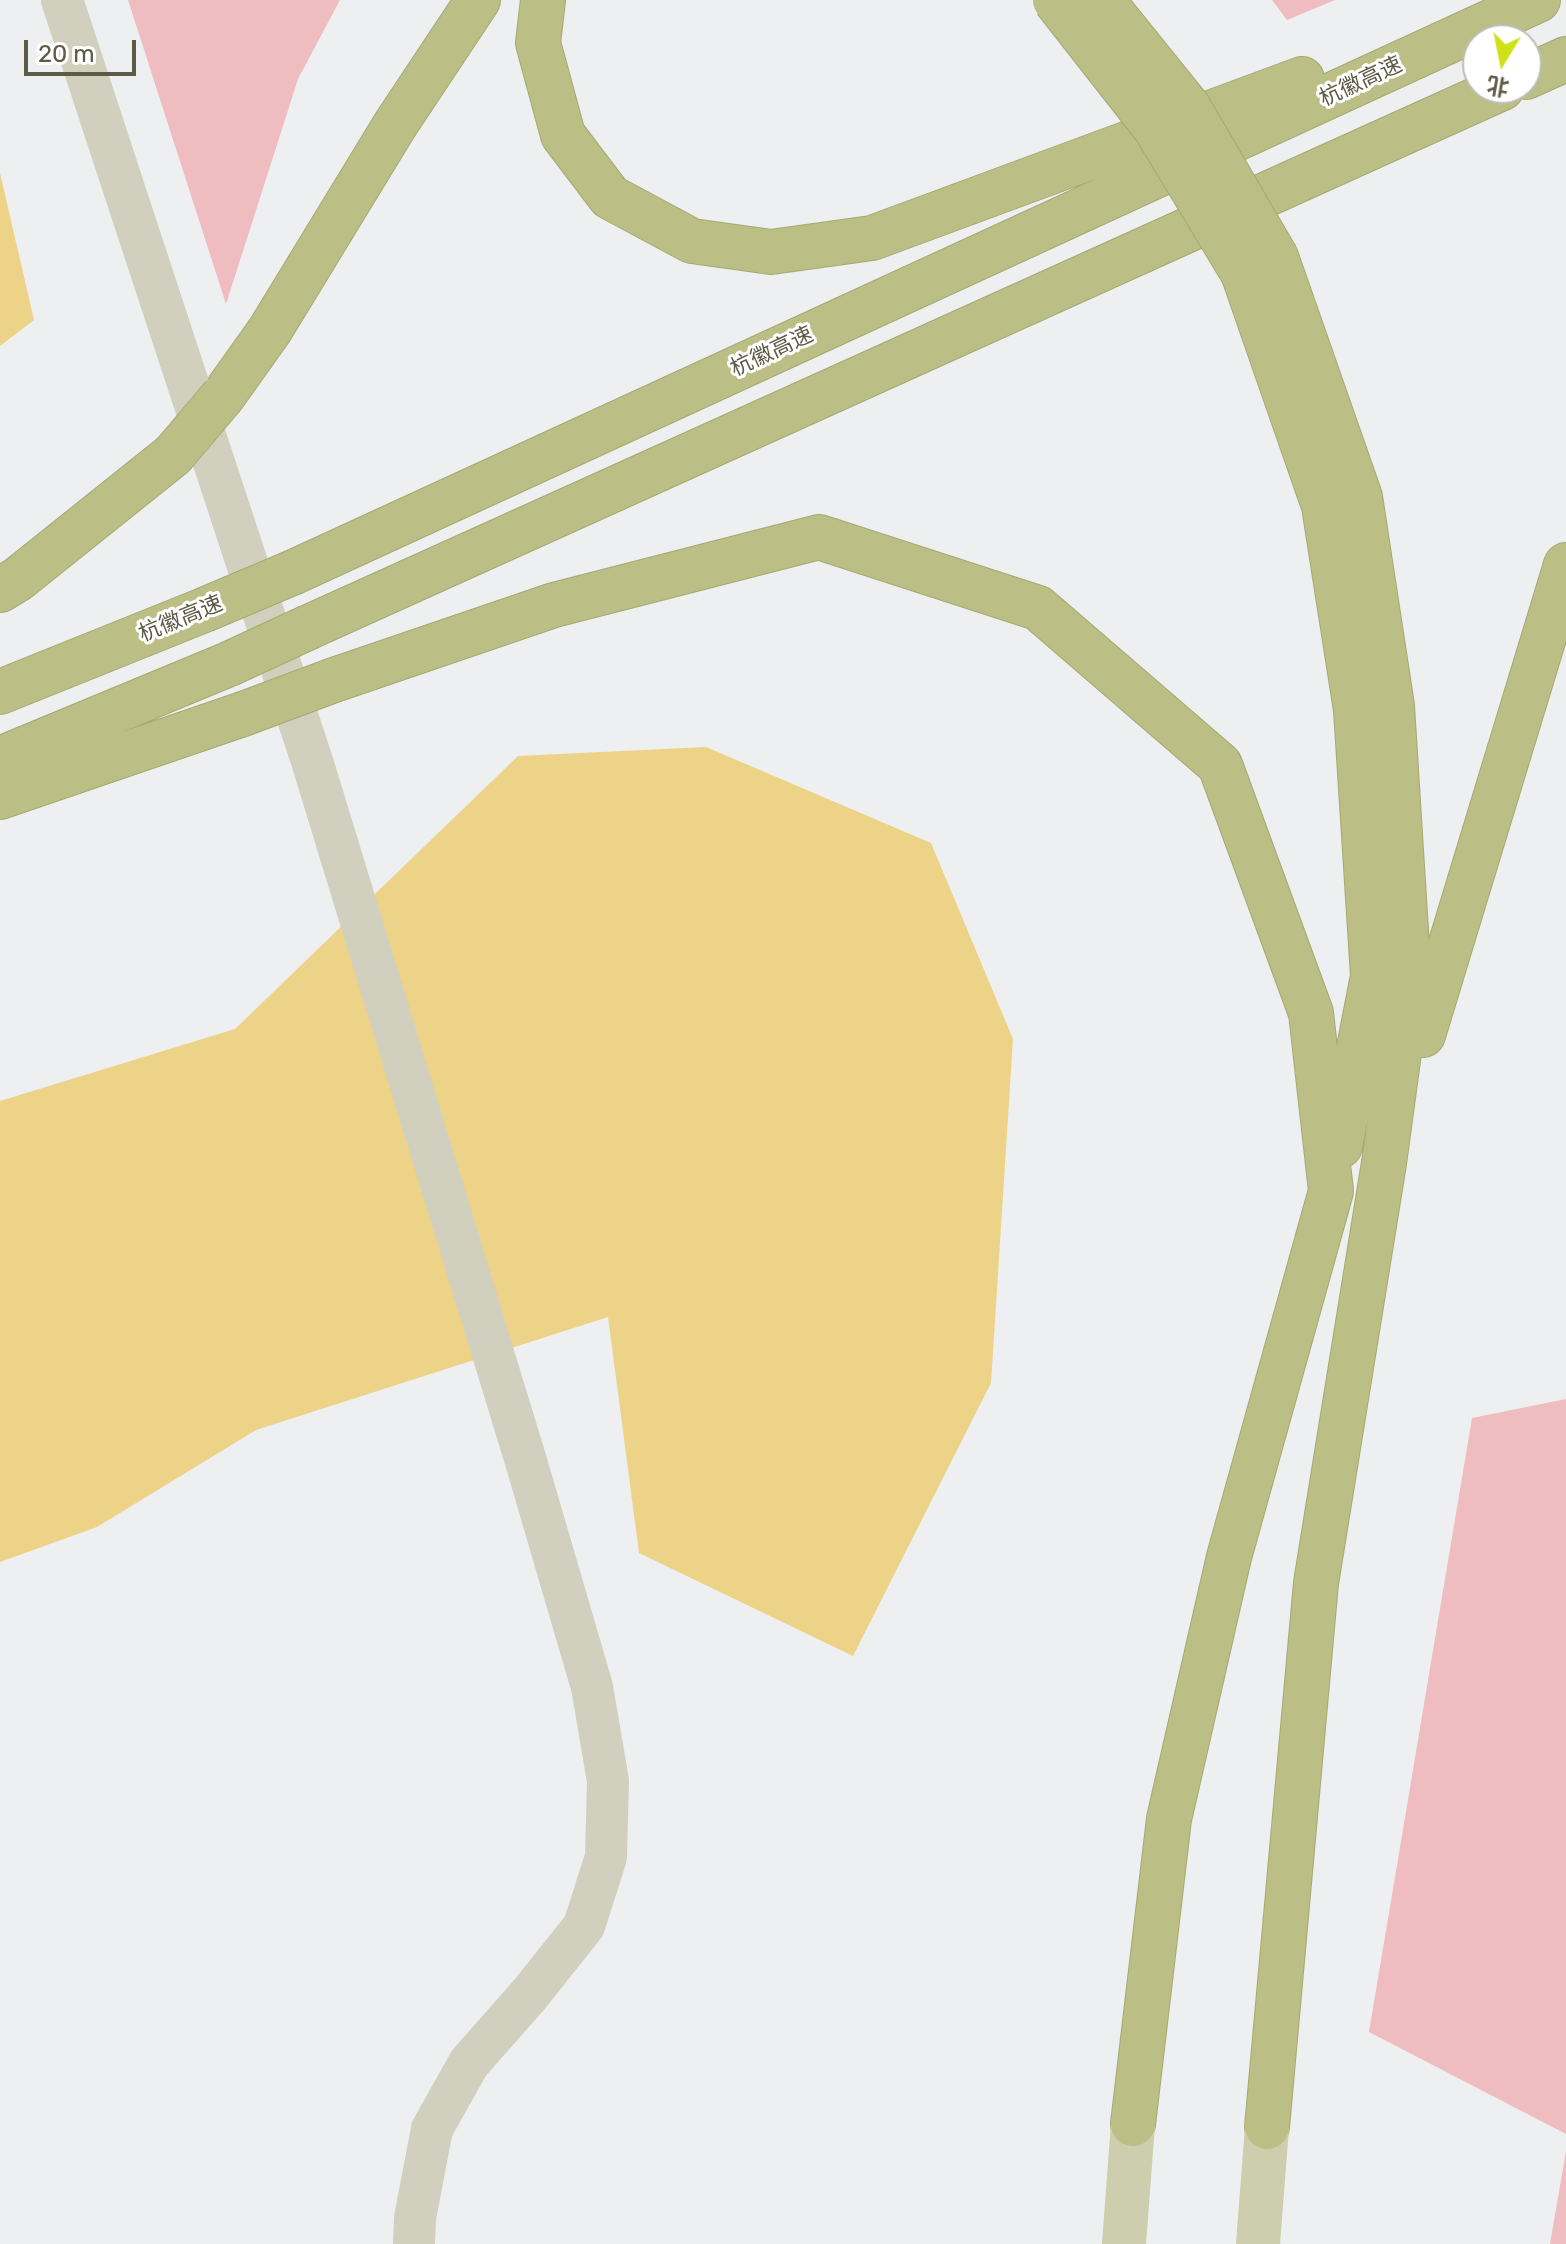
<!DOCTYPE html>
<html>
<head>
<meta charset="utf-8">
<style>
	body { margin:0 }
	#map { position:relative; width:1566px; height:2244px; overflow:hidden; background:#eeeff1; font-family:Rubik,"Noto Sans SC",sans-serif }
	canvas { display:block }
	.north { position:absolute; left:1462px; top:24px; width:80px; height:80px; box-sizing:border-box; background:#fff; border:2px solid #bebeb5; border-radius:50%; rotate:190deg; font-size:22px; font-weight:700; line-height:32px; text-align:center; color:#5c5c46 }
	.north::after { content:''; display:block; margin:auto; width:28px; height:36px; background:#cee217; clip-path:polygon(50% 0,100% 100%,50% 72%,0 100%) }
	.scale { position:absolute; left:24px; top:40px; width:112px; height:36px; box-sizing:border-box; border:4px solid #5c5c46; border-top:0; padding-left:10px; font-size:24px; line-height:28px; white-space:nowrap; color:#5c5c46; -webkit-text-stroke:6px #fff; paint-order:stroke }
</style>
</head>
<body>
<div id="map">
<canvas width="1566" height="2244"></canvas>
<div class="north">北</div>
<div class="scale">20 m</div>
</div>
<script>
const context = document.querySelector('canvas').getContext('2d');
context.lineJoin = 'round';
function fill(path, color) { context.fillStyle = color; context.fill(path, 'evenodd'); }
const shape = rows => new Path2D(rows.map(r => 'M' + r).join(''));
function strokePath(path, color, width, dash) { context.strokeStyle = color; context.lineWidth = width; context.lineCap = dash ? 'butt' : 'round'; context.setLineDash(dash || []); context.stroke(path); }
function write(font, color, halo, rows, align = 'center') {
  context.font = font + ' Rubik,"Noto Sans SC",sans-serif'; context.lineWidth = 6; context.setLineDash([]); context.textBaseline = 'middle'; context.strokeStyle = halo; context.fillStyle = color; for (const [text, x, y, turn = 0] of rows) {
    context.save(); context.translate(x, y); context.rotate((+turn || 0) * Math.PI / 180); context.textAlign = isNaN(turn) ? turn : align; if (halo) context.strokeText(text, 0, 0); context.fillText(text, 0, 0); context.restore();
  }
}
fill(shape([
	[128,0,340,0,298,79,226,304],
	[1272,0,1335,0,1287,20],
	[1566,1399,1566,2134,1369,2032,1472,1418],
	[1566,2151,1566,2244,1550,2244]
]), '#efbcc0');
fill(shape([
	[0,173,34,320,0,346],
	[706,747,931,843,1013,1039,991,1383,853,1656,639,1553,608,1317,256,1430,97,1527,0,1562,0,1101,235,1029,518,756]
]), '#edd388');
const motorway = shape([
	[543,0,538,43,563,135,610,197,692,241,771,252,872,238,1302,79],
	[1526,77,1566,59],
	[1243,273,1324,506,1356,710,1373,976,1340,1146],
	[223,396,270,330,395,125,478,0],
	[294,572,1538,0],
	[0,590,18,579,173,455],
	[309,627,1502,88],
	[334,680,554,605,819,537,1038,608,1220,765,1311,1013,1331,1191,1229,1557,1169,1819,1133,2124],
	[0,692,204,610],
	[0,759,229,664],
	[0,797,243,714],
	[1423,1035,1566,565],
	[1267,2127,1316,1583,1384,1163,1409,979,1392,706,1360,497,1276,257]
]);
strokePath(motorway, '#a6aa70', 46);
strokePath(shape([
	[62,0,312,761,525,1458,592,1687,608,1781,606,1857,584,1926,529,1995,469,2063,432,2129,415,2218,414,2244]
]), '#d1d0be', 42);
strokePath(shape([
	[1124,2244,1133,2124],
	[1258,2244,1267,2127]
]), '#cdcead', 44);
strokePath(motorway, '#bbbe85', 44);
const motorwayBridge = shape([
	[1055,0,1156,129,1243,273],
	[1102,0,1189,108,1276,257],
	[173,455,223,396],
	[204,610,294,572],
	[229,664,309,627],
	[243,714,334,680]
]);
strokePath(motorwayBridge, '#a6aa70', 46, []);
strokePath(motorwayBridge, '#bbbe85', 44);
write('22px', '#5c5c46', '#fff', [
	["杭徽高速",1361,82,-25],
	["杭徽高速",772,352,-25],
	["杭徽高速",181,619,-22]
]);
</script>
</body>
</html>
